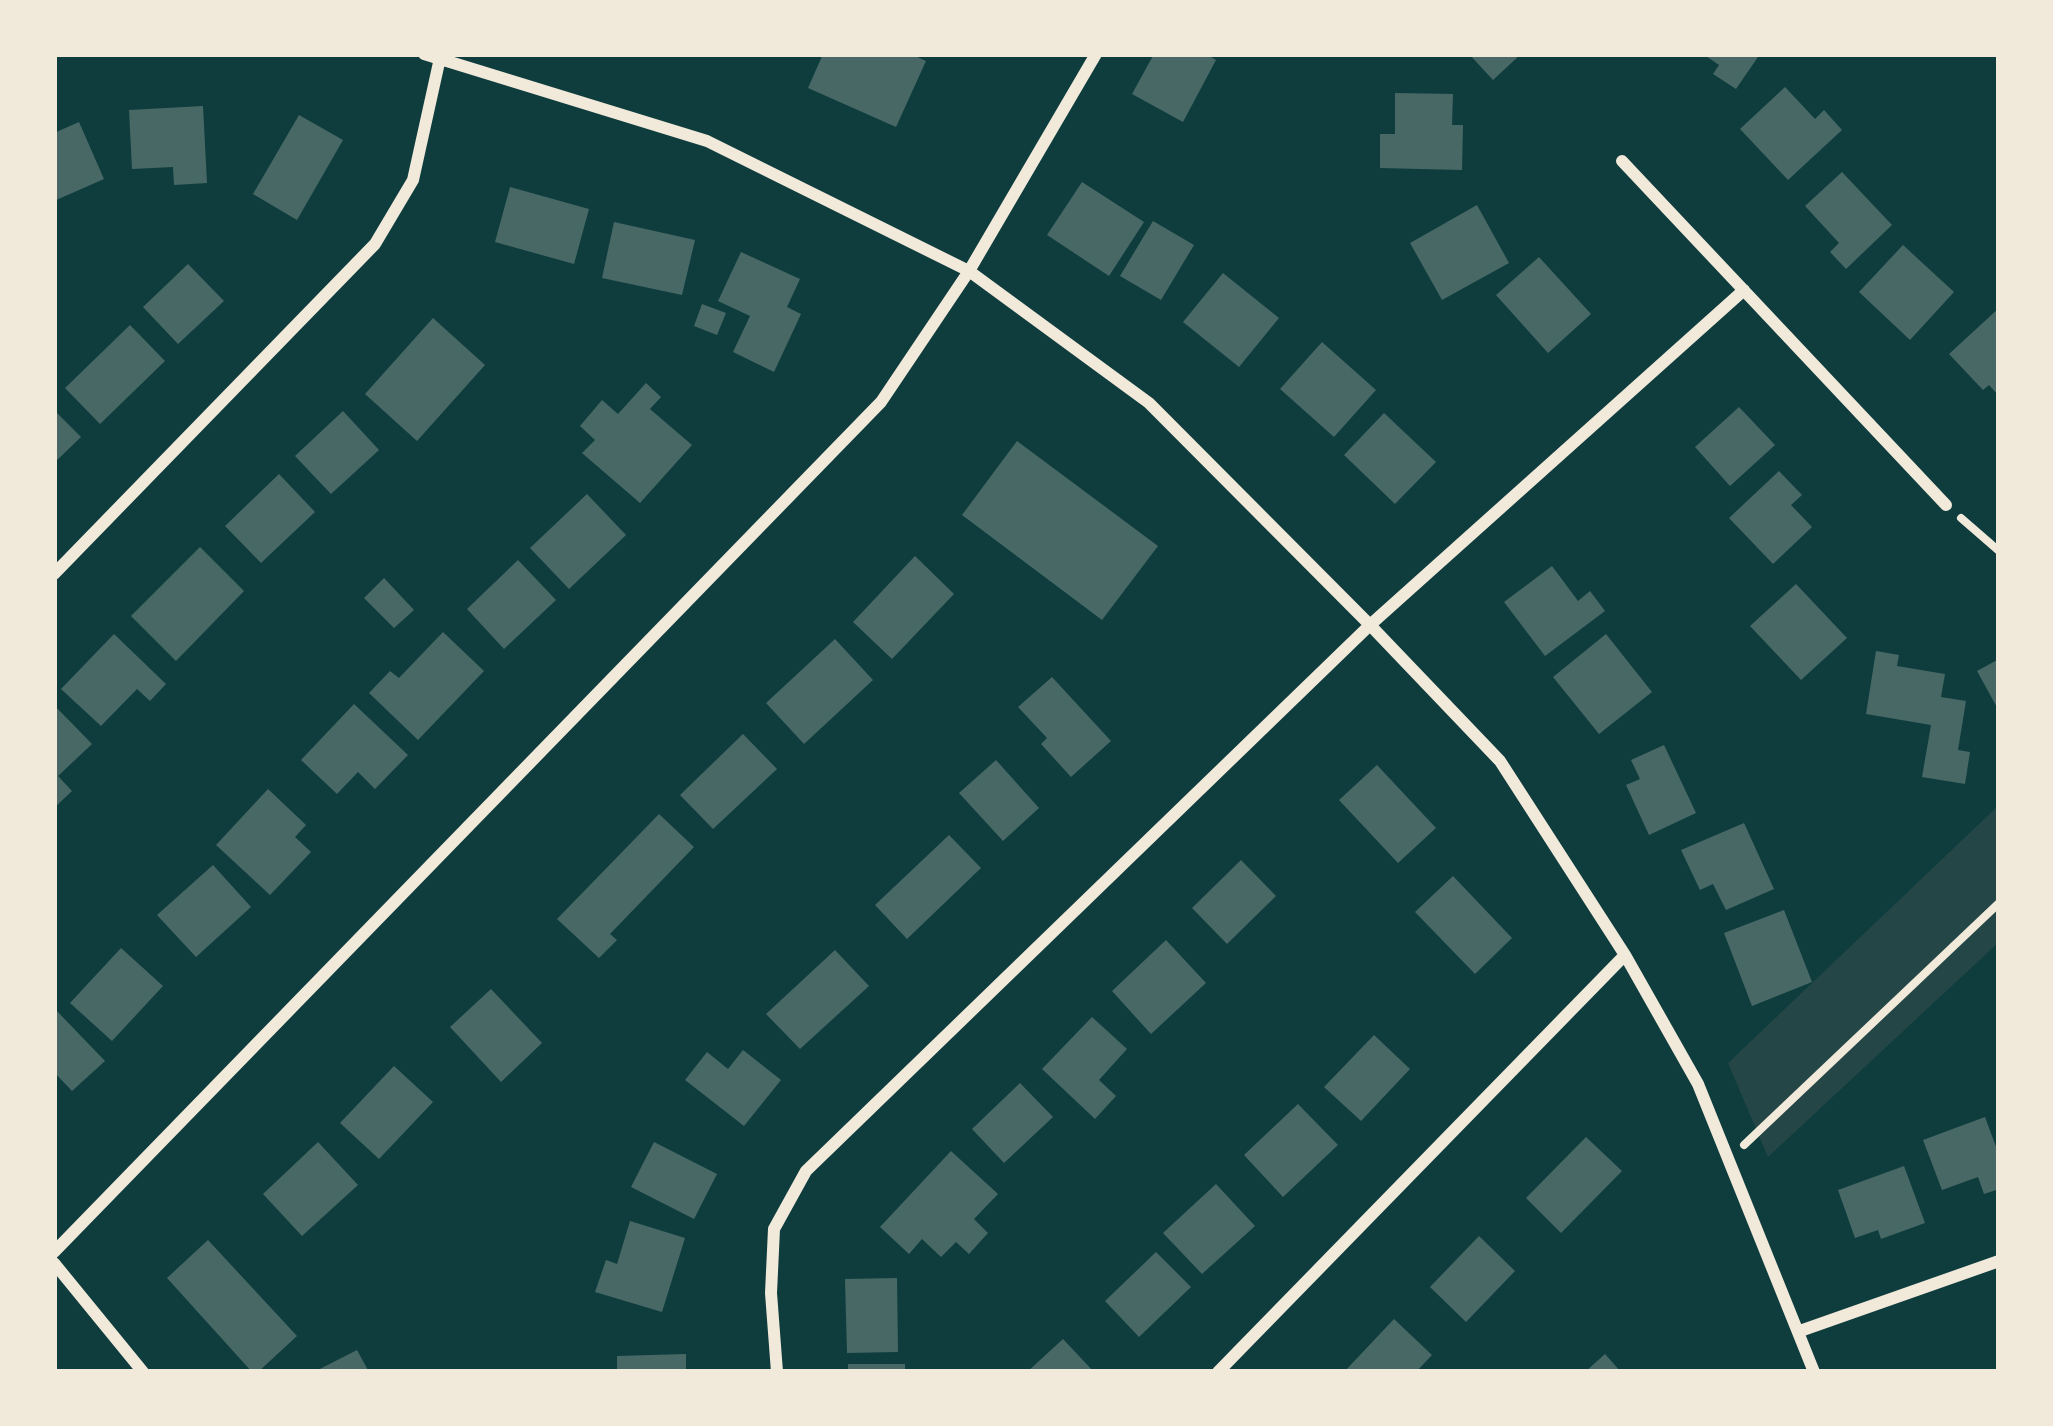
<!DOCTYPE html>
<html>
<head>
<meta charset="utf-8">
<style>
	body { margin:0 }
	#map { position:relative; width:2053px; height:1426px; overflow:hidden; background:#0f3d3e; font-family:"DejaVu Sans",sans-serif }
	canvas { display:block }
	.frame { position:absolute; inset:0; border:57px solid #f1e9da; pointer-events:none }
</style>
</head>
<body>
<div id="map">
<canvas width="2053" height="1426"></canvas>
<div class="frame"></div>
</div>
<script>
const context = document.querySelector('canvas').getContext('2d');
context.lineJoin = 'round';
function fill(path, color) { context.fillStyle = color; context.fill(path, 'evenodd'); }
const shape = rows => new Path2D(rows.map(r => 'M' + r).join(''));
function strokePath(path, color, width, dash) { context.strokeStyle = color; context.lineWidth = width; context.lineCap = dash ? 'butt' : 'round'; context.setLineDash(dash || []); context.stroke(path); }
fill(shape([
	[1999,805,1999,942,1768,1157,1728,1063]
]), '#244646');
fill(shape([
	[823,54,911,54,926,61,896,127,808,88],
	[1154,54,1206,54,1216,60,1183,122,1132,94],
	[1469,54,1521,54,1493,80],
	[1703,54,1760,54,1736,89,1713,74,1719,65],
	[1785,87,1815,119,1824,110,1842,130,1788,180,1740,129],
	[1395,93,1453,94,1452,125,1463,125,1462,170,1380,168,1380,134,1395,134],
	[203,106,207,183,174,185,173,167,132,169,129,110],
	[299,115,343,140,297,220,253,194],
	[79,122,104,179,54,201,54,133],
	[1842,172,1892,225,1846,269,1830,252,1839,243,1805,206],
	[1082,182,1144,222,1109,276,1047,235],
	[510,187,589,209,574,264,495,242],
	[1477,205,1509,263,1442,300,1410,243],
	[1153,221,1194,245,1161,300,1120,276],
	[614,222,695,240,682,295,602,278],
	[1903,245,1954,292,1910,340,1859,292],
	[741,252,800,279,787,307,801,314,774,372,733,352,750,316,718,301],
	[1539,257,1591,314,1548,353,1496,295],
	[188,264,224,301,178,344,143,307],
	[1223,273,1279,318,1239,367,1183,322],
	[702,304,726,313,717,335,694,326],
	[1999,308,1999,396,1989,385,1983,390,1949,354],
	[433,318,485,365,417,441,365,394],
	[130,325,165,361,100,424,65,388],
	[1322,342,1376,390,1334,437,1280,389],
	[646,383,661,397,650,409,692,445,640,503,582,453,595,440,580,426,602,400,618,414],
	[1739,407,1775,445,1730,486,1695,447],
	[54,410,81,437,54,463],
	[343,411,379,450,331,494,295,456],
	[1384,413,1436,462,1395,504,1344,455],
	[1017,441,1158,546,1102,620,962,515],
	[1779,471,1802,495,1791,505,1812,527,1773,564,1729,518],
	[279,474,315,512,261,563,225,526],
	[587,494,626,535,569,589,530,548],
	[200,547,244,591,176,661,131,616],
	[915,556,954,594,892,659,853,622],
	[518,560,556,600,504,649,467,609],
	[1552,566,1578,601,1590,591,1605,611,1545,656,1504,602],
	[384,578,414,610,394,628,364,598],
	[1796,584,1847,638,1801,680,1750,626],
	[443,632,484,671,418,740,369,693,390,671,399,678],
	[114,634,166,684,150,701,137,689,101,726,61,689],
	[1606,634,1652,692,1599,734,1553,677],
	[835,639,873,680,804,744,766,703],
	[1876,651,1899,655,1897,666,1945,674,1941,697,1966,701,1958,750,1970,752,1965,784,1922,777,1931,725,1866,714],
	[1999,659,1999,711,1977,671],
	[1052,677,1111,741,1071,777,1041,744,1047,738,1018,707],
	[354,704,408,755,375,789,358,772,337,794,301,760],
	[54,705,92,744,58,776,72,791,54,808],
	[743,734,777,769,713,829,680,795],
	[1664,745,1696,813,1649,835,1626,785,1640,779,1631,760],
	[996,760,1039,808,1003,841,959,793],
	[1377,765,1436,828,1398,863,1339,800],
	[268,789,306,825,295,837,311,852,270,895,216,845],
	[659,814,694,847,610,934,617,940,599,958,557,919],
	[1744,823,1774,889,1726,910,1713,884,1700,890,1681,850],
	[949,835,981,868,907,939,875,905],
	[1241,860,1276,896,1227,944,1192,908],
	[213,865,251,907,196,957,157,915],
	[1453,876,1512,938,1475,974,1415,912],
	[1784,910,1812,982,1752,1006,1724,933],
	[1166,940,1206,983,1151,1034,1112,991],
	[121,948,163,986,112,1041,70,1003],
	[835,950,869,986,800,1049,766,1014],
	[491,989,542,1043,501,1082,450,1027],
	[54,1008,105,1061,72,1091,54,1072],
	[1092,1017,1127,1049,1099,1080,1116,1096,1095,1119,1042,1069],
	[1374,1035,1410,1069,1361,1121,1324,1087],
	[743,1050,781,1080,744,1126,685,1080,707,1052,728,1069],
	[394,1066,433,1102,379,1159,340,1123],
	[1020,1083,1053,1117,1004,1163,972,1129],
	[1298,1104,1338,1145,1283,1197,1244,1155],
	[1985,1117,1999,1155,1999,1189,1984,1194,1978,1177,1942,1190,1923,1140],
	[1586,1137,1622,1171,1561,1233,1526,1198],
	[318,1142,358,1185,302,1236,263,1194],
	[654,1142,717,1174,694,1219,631,1187],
	[951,1151,998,1194,974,1219,988,1233,969,1254,956,1242,941,1257,922,1239,909,1254,880,1227],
	[1904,1166,1925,1223,1881,1239,1878,1230,1855,1238,1838,1190],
	[1216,1184,1255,1226,1202,1274,1163,1233],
	[630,1221,685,1238,662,1312,595,1292,606,1260,617,1264],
	[1479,1236,1515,1271,1466,1322,1430,1287],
	[208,1240,297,1336,258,1372,252,1372,167,1278],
	[1156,1252,1191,1287,1139,1337,1105,1301],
	[897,1278,898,1352,847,1353,845,1279],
	[1394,1319,1432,1355,1416,1372,1344,1372],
	[1063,1339,1094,1372,1027,1372],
	[357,1350,369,1372,314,1372],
	[686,1354,686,1372,617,1372,617,1356],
	[1605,1354,1621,1372,1585,1372],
	[848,1364,905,1364,905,1372,848,1372]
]), '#486865');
strokePath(shape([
	[1961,518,1999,551],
	[1744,1145,1999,903]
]), '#f1e9da', 8);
strokePath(shape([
	[424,54,707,141,969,271,1149,403,1370,625,1500,761,1625,955,1698,1084,1814,1372],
	[1622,161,1946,505],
	[54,574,375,244,413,180,440,58],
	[54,1252,881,402,969,271,1096,54],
	[54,1263,143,1372],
	[1800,1331,1999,1261],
	[777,1372,771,1293,774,1229,806,1171,1370,625,1744,290],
	[1218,1372,1625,955]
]), '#f1e9da', 12);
</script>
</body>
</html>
